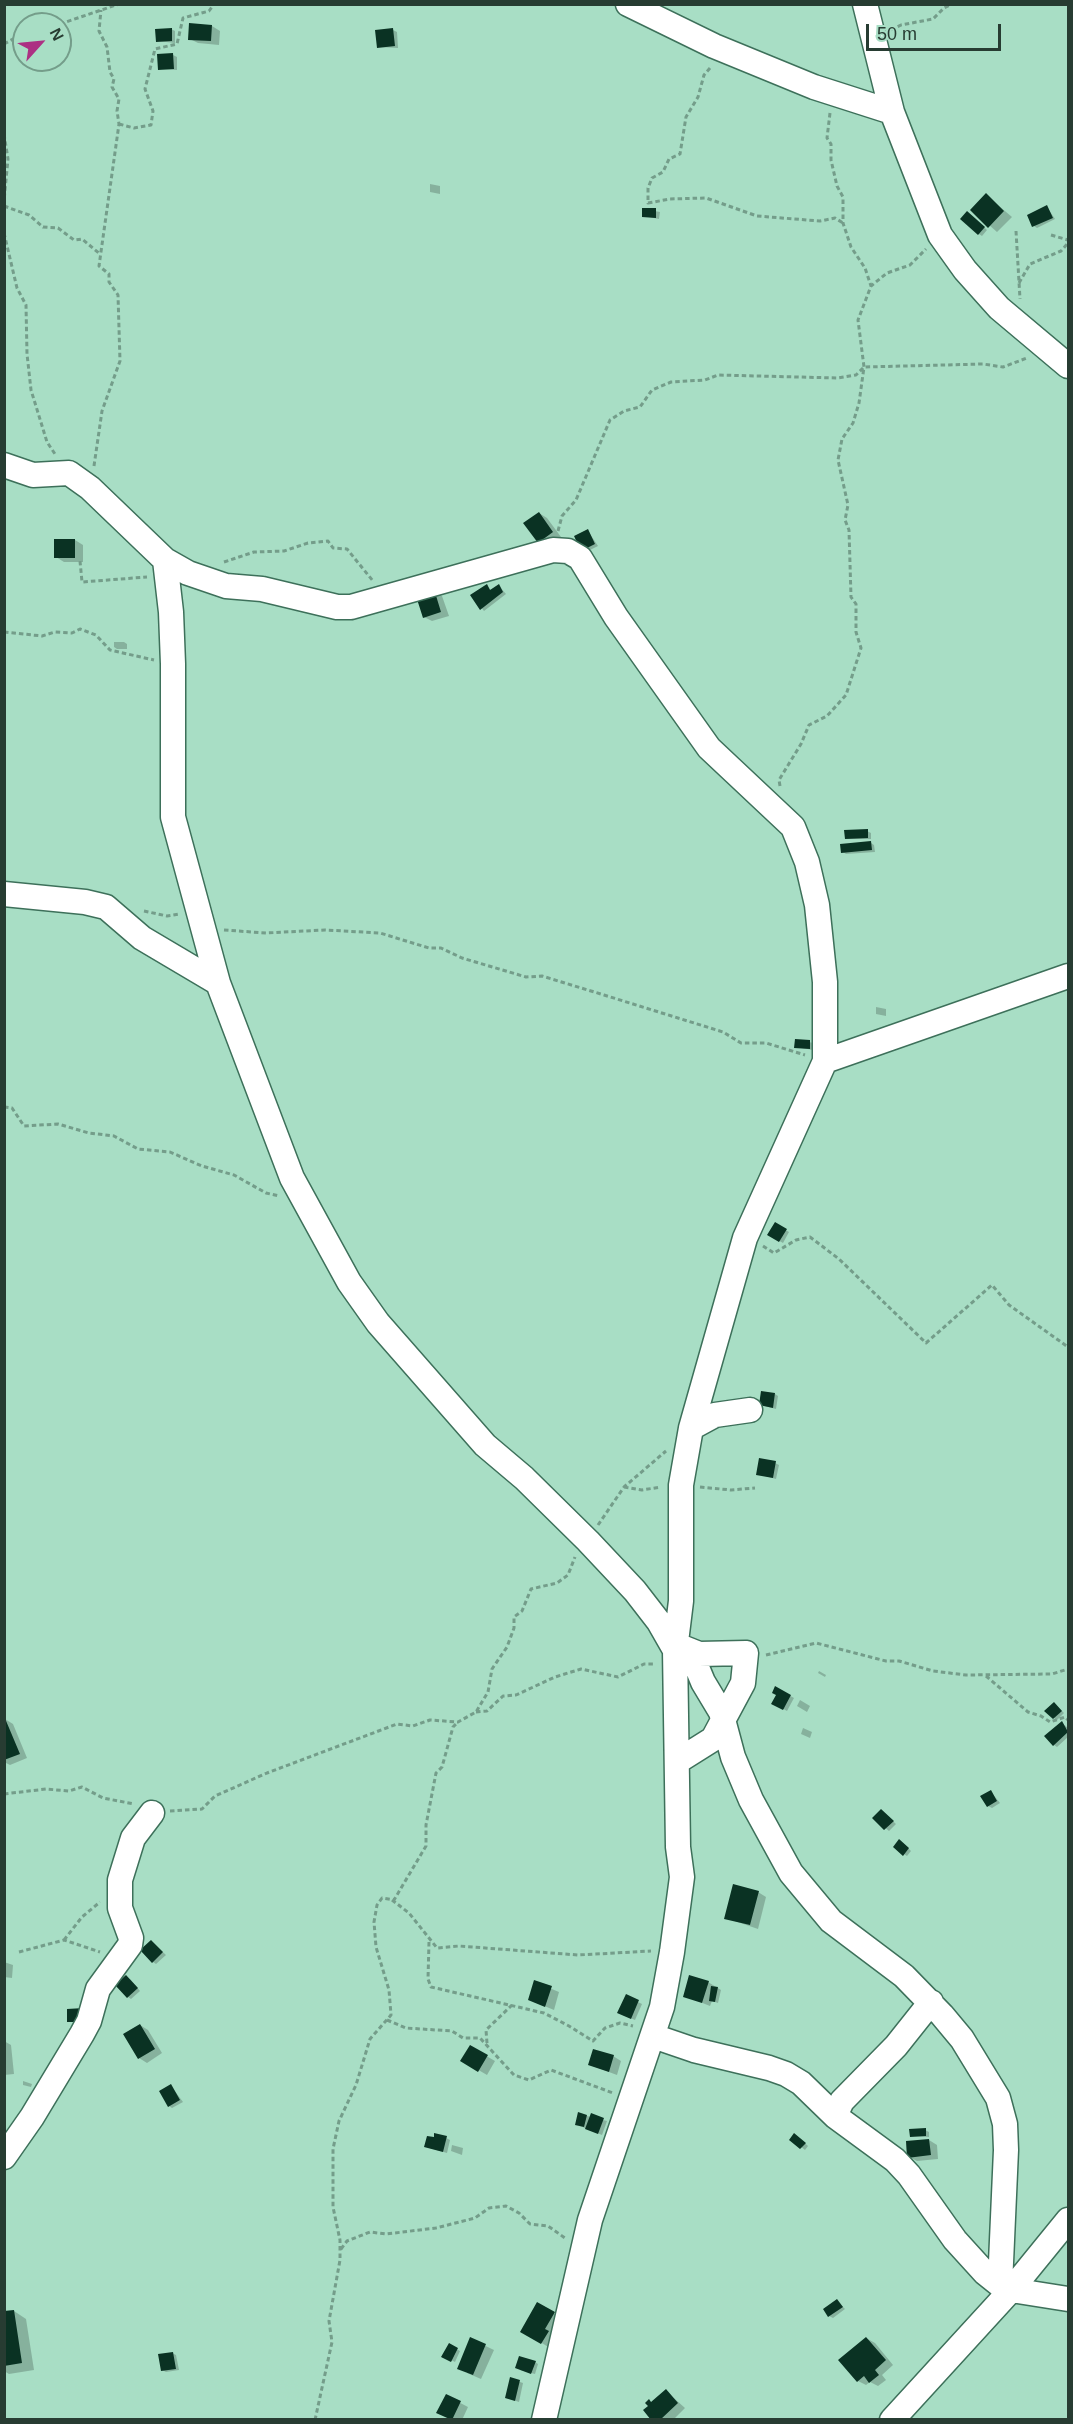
<!DOCTYPE html>
<html>
<head>
<meta charset="utf-8">
<style>
	body { margin:0 }
	#map { position:relative; width:1073px; height:2424px; overflow:hidden; background:#a8dec5; font-family:Arial,sans-serif }
	canvas { display:block }
	.frame { position:absolute; inset:0; border:6px solid #273c32; pointer-events:none }
	.north { position:absolute; left:12px; top:12px; width:60px; height:60px; box-sizing:border-box; background:#a8dec5; border:2px solid #749d8a; border-radius:50%; rotate:63deg; font-size:16px; font-weight:700; line-height:24px; text-align:center; color:#273c32 }
	.north::after { content:''; display:block; margin:auto; width:21px; height:27px; background:#ac3083; clip-path:polygon(50% 0,100% 100%,50% 72%,0 100%) }
	.scale { position:absolute; left:866px; top:24px; width:135px; height:27px; box-sizing:border-box; border:3px solid #273c32; border-top:0; padding-left:8px; font-size:18px; line-height:21px; white-space:nowrap; color:#273c32; -webkit-text-stroke:4px #a8dec5; paint-order:stroke }
</style>
</head>
<body>
<div id="map">
<canvas width="1073" height="2424"></canvas>
<div class="frame"></div>
<div class="north">N</div>
<div class="scale">50 m</div>
</div>
<script>
const context = document.querySelector('canvas').getContext('2d');
context.lineJoin = 'round';
function fill(path, color) { context.fillStyle = color; context.fill(path, 'evenodd'); }
const shape = rows => new Path2D(rows.map(r => 'M' + r).join(''));
function strokePath(path, color, width, dash) { context.strokeStyle = color; context.lineWidth = width; context.lineCap = dash ? 'butt' : 'round'; context.setLineDash(dash || []); context.stroke(path); }
fill(shape([
	[212,26,220,31,219,45,198,43,190,39],
	[171,29,175,31,175,43,157,41],
	[393,30,397,32,398,48,378,47],
	[173,55,177,57,177,70,159,69],
	[430,184,440,186,440,194,430,192],
	[986,195,1012,217,997,232,972,210],
	[1047,207,1055,219,1037,228,1034,226],
	[644,209,660,212,659,219,644,216],
	[971,215,987,230,982,236,979,234],
	[539,513,547,518,561,537,547,546,539,542],
	[588,531,598,546,586,552],
	[75,540,83,545,83,562,64,562,56,557],
	[487,586,492,591,499,586,506,594,484,611,472,596],
	[434,591,442,596,449,616,432,621,424,617],
	[114,642,124,642,127,644,127,649,117,649,114,647],
	[867,831,871,833,871,839,846,839],
	[871,843,874,845,875,852,846,854,843,852],
	[876,1007,886,1009,886,1016,876,1014],
	[796,1040,814,1043,813,1050,796,1047],
	[775,1224,789,1232,783,1243,769,1235],
	[775,1394,778,1396,776,1409,761,1405],
	[775,1463,779,1465,776,1479,758,1474],
	[819,1671,826,1675,825,1677,818,1673],
	[776,1688,794,1698,787,1711,773,1703,778,1695],
	[800,1700,810,1706,807,1712,797,1706],
	[1057,1706,1064,1713,1057,1720,1054,1718],
	[5,1719,13,1724,27,1758,10,1765,4,1762],
	[1062,1723,1068,1728,1068,1737,1057,1747,1054,1745],
	[803,1728,812,1732,810,1738,801,1734],
	[991,1792,1000,1803,992,1808,988,1806],
	[884,1813,896,1824,889,1831,874,1818],
	[903,1843,911,1851,907,1856,904,1854],
	[758,1892,766,1897,758,1929,726,1918],
	[152,1942,166,1955,156,1964,153,1962],
	[4,1962,13,1965,12,1978,4,1977],
	[130,1979,140,1991,131,1999,128,1997],
	[535,1982,559,1992,554,2010,530,2000],
	[708,1982,721,1990,718,2003,712,2001,710,2006,685,1996],
	[626,1996,642,2004,635,2020,623,2015],
	[140,2025,148,2030,162,2053,147,2063,139,2058],
	[4,2041,11,2045,14,2074,4,2075],
	[471,2047,495,2061,487,2075,463,2061],
	[613,2056,621,2061,617,2075,590,2065],
	[23,2081,32,2084,31,2087,23,2085],
	[171,2086,183,2102,172,2108,169,2106],
	[579,2114,607,2121,602,2135,580,2126],
	[925,2130,929,2132,929,2137,911,2136],
	[798,2137,808,2146,805,2150,791,2139],
	[446,2138,450,2140,447,2153,426,2147],
	[929,2140,937,2145,938,2159,917,2161,909,2157],
	[452,2145,463,2148,462,2155,451,2151],
	[837,2301,845,2309,833,2318,829,2316],
	[538,2304,562,2318,550,2348,522,2331],
	[14,2311,26,2319,34,2370,9,2374,4,2371,4,2313],
	[866,2338,875,2343,893,2365,882,2375,886,2380,878,2386,870,2382,866,2385,858,2381],
	[471,2339,494,2350,481,2379,467,2373],
	[449,2345,460,2351,455,2362,443,2356],
	[172,2353,176,2355,179,2370,166,2372,162,2370],
	[535,2362,538,2364,535,2374,520,2370],
	[511,2379,523,2383,519,2402,510,2399],
	[666,2391,685,2408,673,2420,654,2420,653,2403],
	[447,2396,468,2407,462,2420,451,2420,438,2413]
]), '#0003');
fill(shape([
	[189,23,212,25,211,41,188,40],
	[172,28,172,41,156,42,155,29],
	[393,28,395,46,377,48,375,30],
	[173,53,174,69,158,70,157,54],
	[986,193,1004,211,988,228,970,210],
	[1047,205,1053,218,1032,227,1027,215],
	[642,208,656,208,656,218,642,217],
	[967,211,985,227,978,235,960,219],
	[539,512,553,532,538,543,523,523],
	[588,529,595,544,581,551,574,536],
	[54,539,75,539,75,558,54,558],
	[487,584,490,590,499,584,503,592,480,610,470,595],
	[434,589,441,612,423,618,416,596],
	[868,829,868,838,845,839,844,830],
	[871,841,872,850,841,853,840,844],
	[795,1039,810,1040,810,1049,794,1048],
	[775,1222,787,1229,779,1242,767,1235],
	[761,1391,775,1393,773,1408,759,1405],
	[759,1458,776,1461,773,1478,756,1475],
	[775,1686,791,1695,783,1710,771,1704,776,1695,772,1693],
	[1054,1702,1062,1711,1053,1719,1044,1711],
	[4,1716,20,1754,4,1760],
	[1062,1721,1068,1732,1053,1746,1044,1736],
	[991,1790,997,1801,987,1807,980,1796],
	[881,1809,894,1821,884,1830,872,1818],
	[899,1839,909,1848,903,1856,893,1847],
	[733,1884,759,1891,750,1925,724,1919],
	[151,1940,163,1952,152,1963,140,1950],
	[126,1975,138,1988,127,1998,115,1985],
	[689,1975,709,1981,702,2003,683,1997],
	[534,1980,552,1986,545,2007,528,2000],
	[711,1986,718,1987,715,2002,709,2001],
	[626,1994,639,2000,631,2019,617,2013],
	[84,2008,84,2022,67,2022,67,2009],
	[140,2024,155,2049,138,2059,123,2034],
	[470,2045,488,2055,478,2072,460,2061],
	[593,2049,614,2055,609,2072,588,2065],
	[171,2084,180,2100,168,2107,159,2091],
	[578,2112,587,2115,584,2127,575,2125],
	[591,2113,604,2118,598,2134,585,2129],
	[926,2128,926,2136,910,2137,909,2129],
	[434,2133,447,2136,443,2152,424,2147,427,2136,434,2137],
	[794,2133,806,2143,800,2149,789,2140],
	[929,2139,931,2155,907,2158,906,2141],
	[837,2299,843,2307,828,2317,823,2309],
	[537,2302,555,2312,545,2329,549,2331,541,2344,520,2332],
	[14,2310,22,2363,4,2366,4,2311],
	[470,2337,486,2344,473,2375,457,2369],
	[866,2337,886,2360,875,2370,879,2375,869,2383,864,2376,857,2382,838,2360],
	[449,2343,458,2348,451,2362,441,2357],
	[173,2352,176,2369,161,2371,158,2354],
	[519,2356,536,2361,531,2374,515,2368],
	[510,2377,520,2380,515,2401,505,2398],
	[666,2389,678,2403,660,2420,651,2420,643,2410,648,2406,645,2403,649,2399,651,2402],
	[446,2394,461,2401,452,2420,436,2413]
]), '#0a3223');
const minor = shape([
	[628,4,714,46,814,87,892,112],
	[865,4,892,112,940,235,965,270,999,308,1068,366],
	[4,465,33,475,69,473,90,488,165,560,188,573,226,586,262,589,337,607,351,607,553,550,568,551,580,558,616,617,709,748,793,827,807,862,817,905,825,982,825,1061,745,1238,691,1428,681,1485,681,1601,675,1650],
	[165,560,171,612,173,664,173,817,218,983,292,1178,349,1282,378,1323,485,1445,524,1478,588,1541,635,1591,659,1622,675,1650,678,1847,682,1877,672,1952,662,2007,590,2220,544,2420],
	[4,894,85,902,106,907,142,938,218,983],
	[825,1061,1068,976],
	[691,1428,715,1415,750,1410],
	[691,1653,703,1682,721,1712,733,1757,751,1800,791,1873,831,1921,904,1976,942,2015,962,2039,998,2098,1005,2124,1006,2150,1000,2285,1011,2290,1068,2299],
	[678,1761,713,1739,743,1683,746,1653,699,1654,679,1646],
	[653,2036,694,2050,769,2068,786,2074,801,2083,835,2116,895,2160,909,2175,955,2240,985,2273,1000,2285],
	[835,2116,842,2101,896,2046,931,2002],
	[4,2157,32,2117,82,2034,89,2021,98,1989,130,1945,131,1938,120,1908,120,1880,133,1838,152,1813],
	[892,2420,1011,2290,1068,2220]
]);
strokePath(minor, '#3d705a', 27);
strokePath(shape([
	[60,24,119,4],
	[891,30,901,25,933,19,944,8,952,4],
	[4,44,24,33],
	[710,68,704,75,698,97,686,117,680,154,669,159,663,172,652,178,648,188,648,203,670,199,706,198,757,216,820,221,835,218,843,223],
	[830,113,827,138,831,144,831,160,837,186,843,197,843,223,851,247,865,268,871,286],
	[119,124,134,128,151,125,153,111,145,89,155,49,177,44,183,18,209,11,214,4],
	[4,134,8,159,4,201],
	[4,206,29,215,43,227,58,228,74,240,82,239,100,254],
	[1016,231,1020,299],
	[4,233,17,288,26,305,27,354,31,390,47,442,55,454],
	[1051,235,1068,240],
	[1019,283,1030,264,1061,251,1068,243],
	[94,466,102,411,120,361,118,295,109,282,109,274,99,266,119,124,117,111,119,99,112,87,114,79,110,72,107,47,99,31,101,10],
	[558,531,562,516,576,500,610,420,624,411,640,407,652,390,671,382,705,380,718,375,838,378,856,375,864,367,983,364,1003,367,1027,358],
	[80,561,82,582,147,577],
	[224,562,254,552,284,551,308,543,328,541,333,548,347,549,373,581],
	[4,632,42,636,55,632,72,633,80,629,96,635,110,650,154,660],
	[780,786,779,780,801,744,809,725,827,716,846,695,861,648,856,632,856,604,851,597,849,530,845,520,848,505,838,460,842,439,853,423,859,403,864,367,858,320,871,286,887,273,910,265,926,249],
	[144,911,167,916,179,914],
	[224,930,266,933,325,930,380,933,429,948,441,948,462,958,526,977,542,976,604,995,723,1032,741,1043,766,1043,805,1055],
	[4,1107,12,1108,24,1126,58,1124,89,1133,114,1136,138,1149,170,1152,202,1166,234,1175,266,1193,279,1196],
	[763,1246,774,1253,796,1240,810,1237,839,1259,926,1343,992,1285,1009,1305,1068,1347],
	[624,1487,642,1490,661,1487],
	[700,1487,731,1490,755,1488],
	[598,1525,624,1487,666,1451],
	[766,1655,816,1643,886,1661,899,1661,933,1671,966,1675,1052,1674,1068,1669],
	[986,1676,1028,1712,1041,1716,1050,1722,1065,1717,1068,1720],
	[476,1712,487,1711,503,1696,516,1695,555,1677,581,1669,618,1677,644,1664,654,1664],
	[4,1794,46,1789,69,1791,82,1787,103,1798,134,1804],
	[170,1811,202,1809,215,1796,267,1773,397,1724,413,1726,430,1720,458,1722,476,1712,488,1692,492,1669,507,1647,514,1628,514,1617,522,1611,531,1589,557,1583,568,1575,575,1557],
	[392,1900,409,1913,437,1948,459,1946,578,1955,651,1951],
	[64,1940,82,1917,100,1902],
	[429,1942,428,1979,431,1987,544,2013,569,2026,593,2041,605,2028,620,2023,633,2026],
	[19,1952,64,1940,100,1952],
	[387,2020,406,2028,452,2031,463,2038,480,2038,514,2075,529,2080,551,2070,613,2093],
	[487,2043,486,2030,512,2005],
	[341,2249,347,2241,370,2232,386,2234,436,2228,475,2218,489,2208,506,2206,519,2213,530,2224,548,2226,565,2238],
	[315,2420,332,2342,329,2321,340,2260,340,2240,333,2207,333,2149,339,2121,356,2085,370,2039,391,2015,389,1990,376,1947,374,1922,377,1905,382,1898,394,1900,426,1846,426,1825,436,1773,442,1767,453,1727,457,1723]
]), '#749d8a', 3, [4.5, 3]);
strokePath(minor, '#fff', 24);
</script>
</body>
</html>
